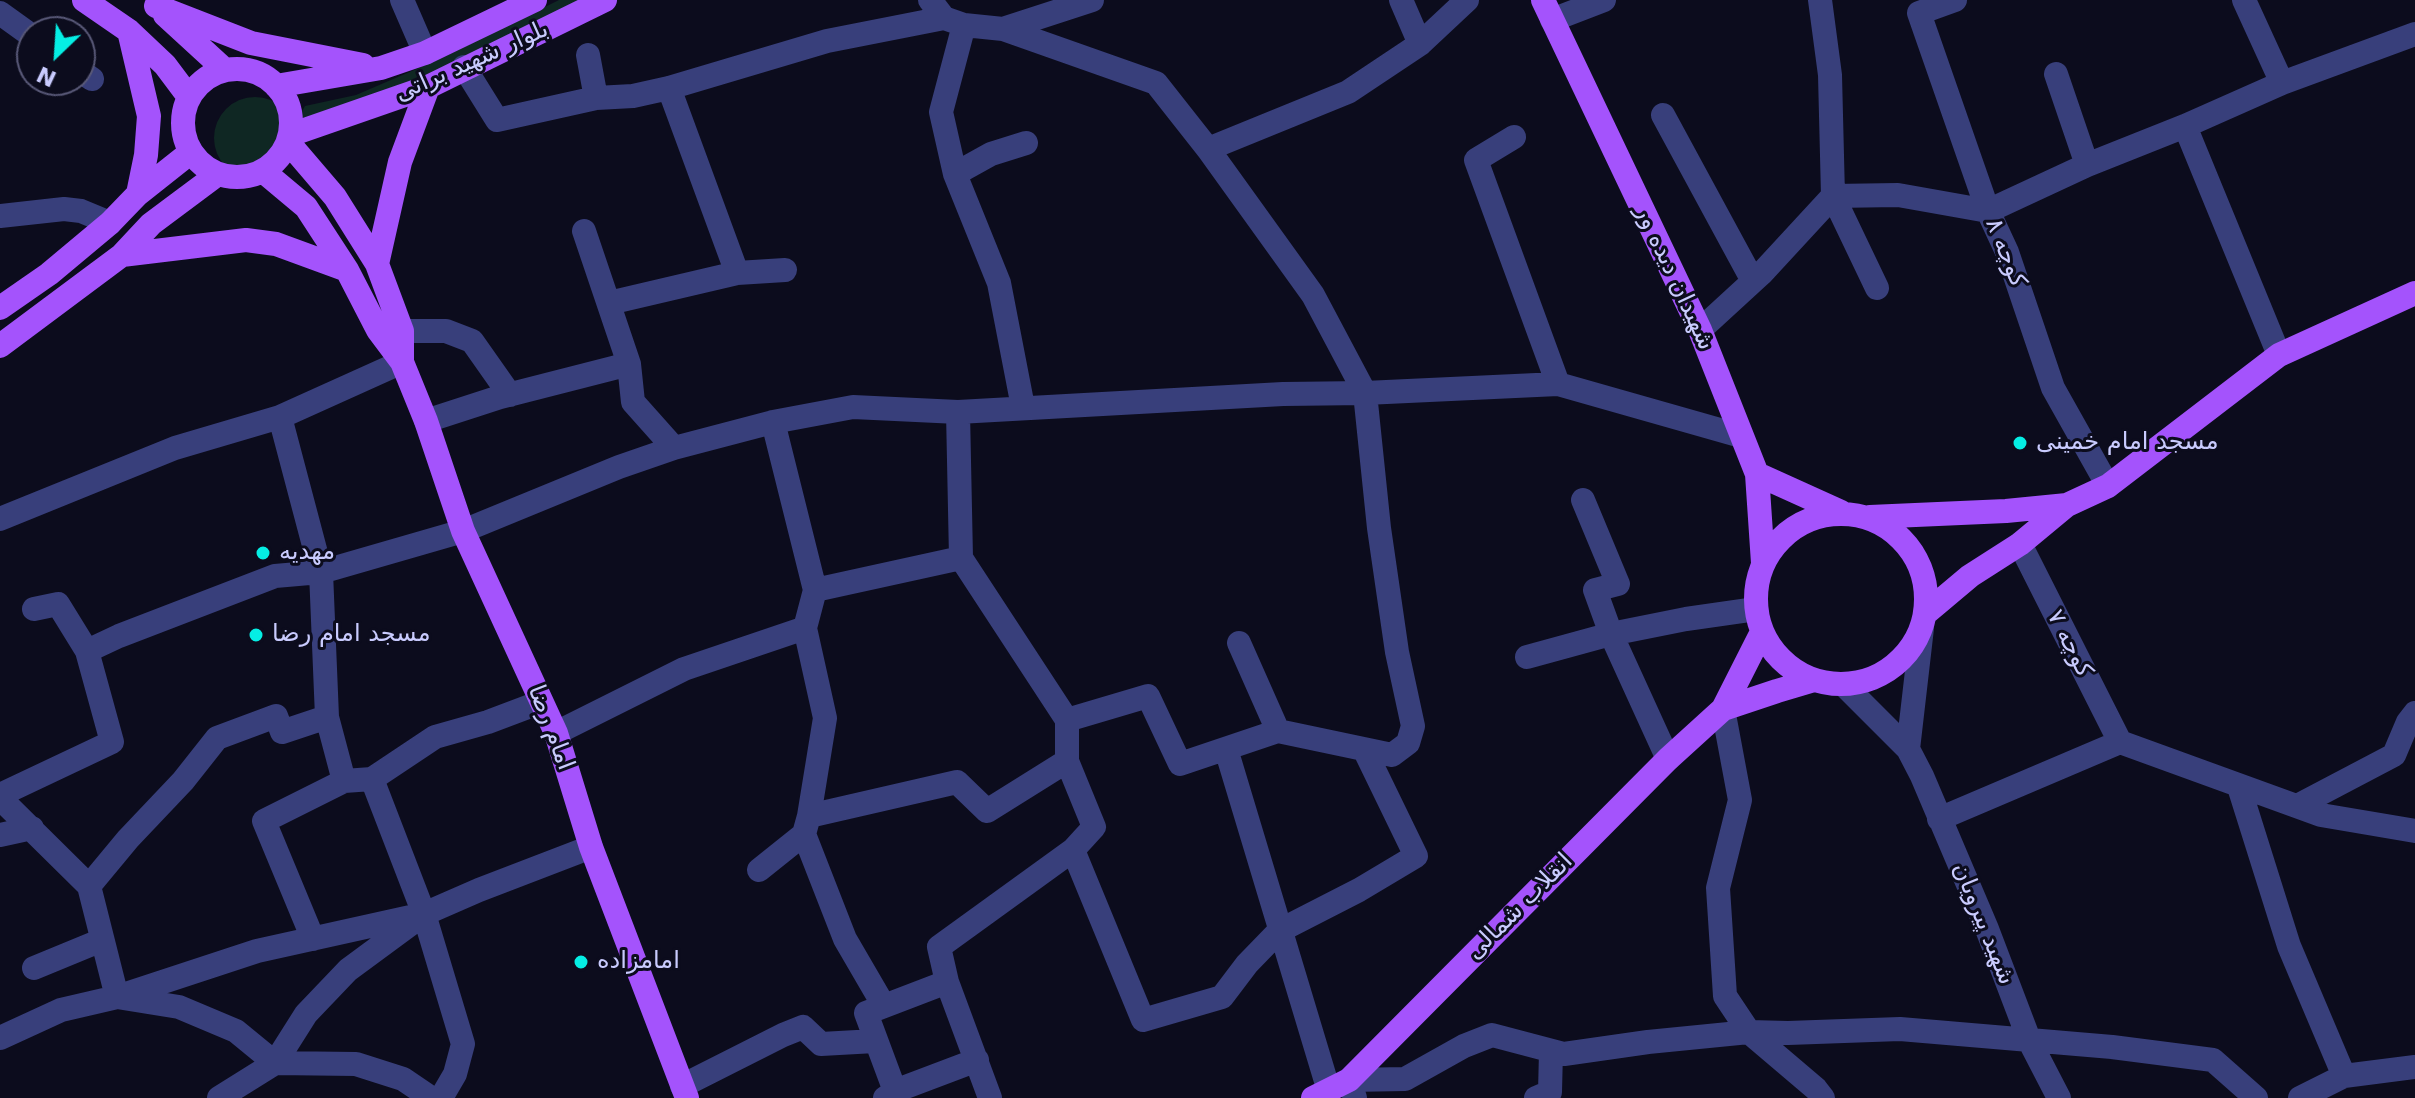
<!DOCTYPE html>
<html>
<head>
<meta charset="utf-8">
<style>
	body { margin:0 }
	#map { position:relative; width:2415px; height:1098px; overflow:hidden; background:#0c0c1d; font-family:"DejaVu Sans",sans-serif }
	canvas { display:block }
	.north { position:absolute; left:16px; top:16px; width:80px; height:80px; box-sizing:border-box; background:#0c0c1d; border:2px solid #585877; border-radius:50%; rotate:205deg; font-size:22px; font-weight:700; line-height:32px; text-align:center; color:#c9cbfe }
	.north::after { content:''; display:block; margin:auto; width:28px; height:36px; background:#05eee4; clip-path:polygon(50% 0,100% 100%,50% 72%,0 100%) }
</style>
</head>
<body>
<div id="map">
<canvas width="2415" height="1098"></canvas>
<div class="north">N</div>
</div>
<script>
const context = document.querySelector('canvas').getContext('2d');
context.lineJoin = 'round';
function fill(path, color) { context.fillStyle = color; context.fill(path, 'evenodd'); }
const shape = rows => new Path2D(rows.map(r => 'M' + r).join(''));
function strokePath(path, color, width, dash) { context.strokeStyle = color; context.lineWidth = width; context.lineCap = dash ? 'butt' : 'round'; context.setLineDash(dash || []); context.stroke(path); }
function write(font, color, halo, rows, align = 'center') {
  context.font = font + ' "DejaVu Sans",Vazirmatn,sans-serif'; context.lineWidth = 6; context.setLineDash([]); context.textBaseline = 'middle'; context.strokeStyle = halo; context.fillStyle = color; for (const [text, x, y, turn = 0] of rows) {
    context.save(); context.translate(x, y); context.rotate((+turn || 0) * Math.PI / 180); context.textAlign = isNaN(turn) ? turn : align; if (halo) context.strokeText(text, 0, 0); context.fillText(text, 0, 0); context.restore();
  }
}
fill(shape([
	[559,0,582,0,423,79,303,119,301,113,305,106,356,95,442,58],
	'214 138a41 41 0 1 1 82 0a41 41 0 1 1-82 0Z'
]), '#0f2723');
strokePath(shape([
	[402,0,425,53],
	[930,0,944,18,964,25,941,112,955,174,999,283,1023,407],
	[1401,0,1420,44],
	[1955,0,1919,13,1988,211,2007,252,2053,388,2108,486],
	[2244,0,2282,83],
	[0,13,32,36],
	[1552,20,1604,0],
	[964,25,1003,29,1156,83,1208,149,1348,92,1420,44,1467,0],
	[1003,29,1092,0],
	[588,55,596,98],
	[464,67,497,120,596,98,633,96,669,88,827,41,944,18],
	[80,71,92,79],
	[2056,74,2087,165],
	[669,88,737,273],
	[1663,115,1753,281],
	[2185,126,2279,355],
	[1514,137,1476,160,1558,384],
	[955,174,991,154,1026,143],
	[0,216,64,209,81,211,110,223],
	[584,231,629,364,633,402,674,448],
	[1877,288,1833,196,1898,195,1988,211,2087,165,2185,126,2282,83,2415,34],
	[609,303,737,273,785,270],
	[1700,330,1761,274,1833,196,1830,75,1820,0],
	[402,331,446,331,472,341,510,395],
	[958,412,961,558,1067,720,1148,696,1180,764,1278,731,1392,755,1408,743,1413,726,1397,652,1379,528,1365,393,1313,295,1208,149],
	[426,421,500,397,629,364],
	[1583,500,1618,584,1595,590,1611,634,1668,759],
	[0,519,175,448,280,417,402,362],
	[2020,544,2120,742],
	[815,590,961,558],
	[34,609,58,604,87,651],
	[1239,643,1278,731],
	[1527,657,1611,634,1686,619,1756,609],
	[1843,684,1908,749,1922,776,1987,929,2030,1042,2059,1098],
	[1723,709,1740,800,1718,888,1725,996,1749,1032,1816,1089,1823,1098],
	[327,717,344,781],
	[556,733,684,669,805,628],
	[1226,749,1329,1091],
	[1908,749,1922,628],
	[2239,787,2289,946,2344,1076],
	[0,795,112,742,87,651,119,636,275,576,321,572,463,531,619,467,674,448,773,422,853,407,958,412,1283,394,1365,393,1558,384,1741,436],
	[0,798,89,886,117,997,179,1007,236,1031,275,1063,306,1014,348,970,424,914],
	[2297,806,2394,755,2408,722,2415,713],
	[809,816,957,782,987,811,1067,761],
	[1939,819,2120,742,2321,815,2415,831],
	[804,834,845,939,884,1006],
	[0,835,32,828],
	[1073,850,1143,1020,1222,997,1247,964,1279,931,1359,890,1416,856,1365,751],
	[759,870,804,834,809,816,825,718,805,628,815,590,773,422],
	[89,886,128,839,183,781,217,738,276,716,282,732,327,717,321,572,280,417],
	[424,914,372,779,435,737,488,722,541,702],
	[313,939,264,821,344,781,372,779],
	[34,968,102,940],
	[0,1038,61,1010,117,997,257,951,415,916],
	[682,1086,783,1035,803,1027,821,1044,875,1041],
	[895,1091,866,1013,947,982],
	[219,1098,275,1063,356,1064,403,1079,431,1098],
	[441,1098,455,1074,463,1044,424,914,479,890,591,847],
	[885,1098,895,1091,977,1060],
	[990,1098,947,982,939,947,1073,850,1094,827,1067,761,1067,720],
	[1355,1098,1349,1080,1405,1079,1464,1046,1492,1035,1564,1054,1648,1042,1749,1032,1788,1033,1900,1029,2112,1047,2213,1060,2256,1098],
	[1536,1098,1550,1092,1551,1051],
	[2300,1098,2344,1076,2415,1067]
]), '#383f7b', 24);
strokePath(shape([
	[84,0,129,31,165,65,189,97],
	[1543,0,1700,330,1757,474,1763,563],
	[156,6,251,43,363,65],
	[165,15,225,70],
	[129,31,149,116,146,155,138,194],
	'183 123a54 54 0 1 1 108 0a54 54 0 1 1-108 0Z',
	[276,86,381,68,425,53,535,0],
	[290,135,428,87,605,0],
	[288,142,335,197,377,264,402,331,402,362],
	[263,171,306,207,347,270,378,330,402,362,426,421,463,531,556,733,591,847,687,1098],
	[122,255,246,240,276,244,347,270],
	[377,264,400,162,428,87],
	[0,308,49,274,110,223,138,194,191,152],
	[0,346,122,255,151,224,218,174],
	[1757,474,1841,512],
	'1756 599a85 85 0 1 1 170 0a85 85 0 1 1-170 0Z',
	[1870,517,2006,511,2067,505],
	[1926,613,1970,576,2020,544,2067,505,2108,486,2279,355,2415,293],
	[1723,709,1777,691,1814,680],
	[1313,1098,1349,1080,1668,759,1723,709,1762,632]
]), '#a453fc', 24);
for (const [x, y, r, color] of [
	[2020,443,8,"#05eee4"],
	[263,553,8,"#05eee4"],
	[256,635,8,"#05eee4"],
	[581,962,8,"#05eee4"]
]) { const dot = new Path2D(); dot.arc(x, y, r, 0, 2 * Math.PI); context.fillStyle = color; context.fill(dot); strokePath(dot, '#0c0c1d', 3); }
write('24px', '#c9cbfe', '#0c0c1d', [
	["بلوار شهید براتی",472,62,-24],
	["کوچه ۸",2005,253,68],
	["شهیدان دیده ور",1674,278,65],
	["کوچه ۷",2069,644,63],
	["امام رضا",550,728,69],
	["انقلاب شمالی",1520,907,-45],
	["شهید پیرویان",1983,924,68]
]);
write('24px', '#c9cbfe', '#0c0c1d', [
	["مسجد امام خمینی",2036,443],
	["مهدیه",279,553],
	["مسجد امام رضا",272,635],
	["امامزاده",597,962]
], 'left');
</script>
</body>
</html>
